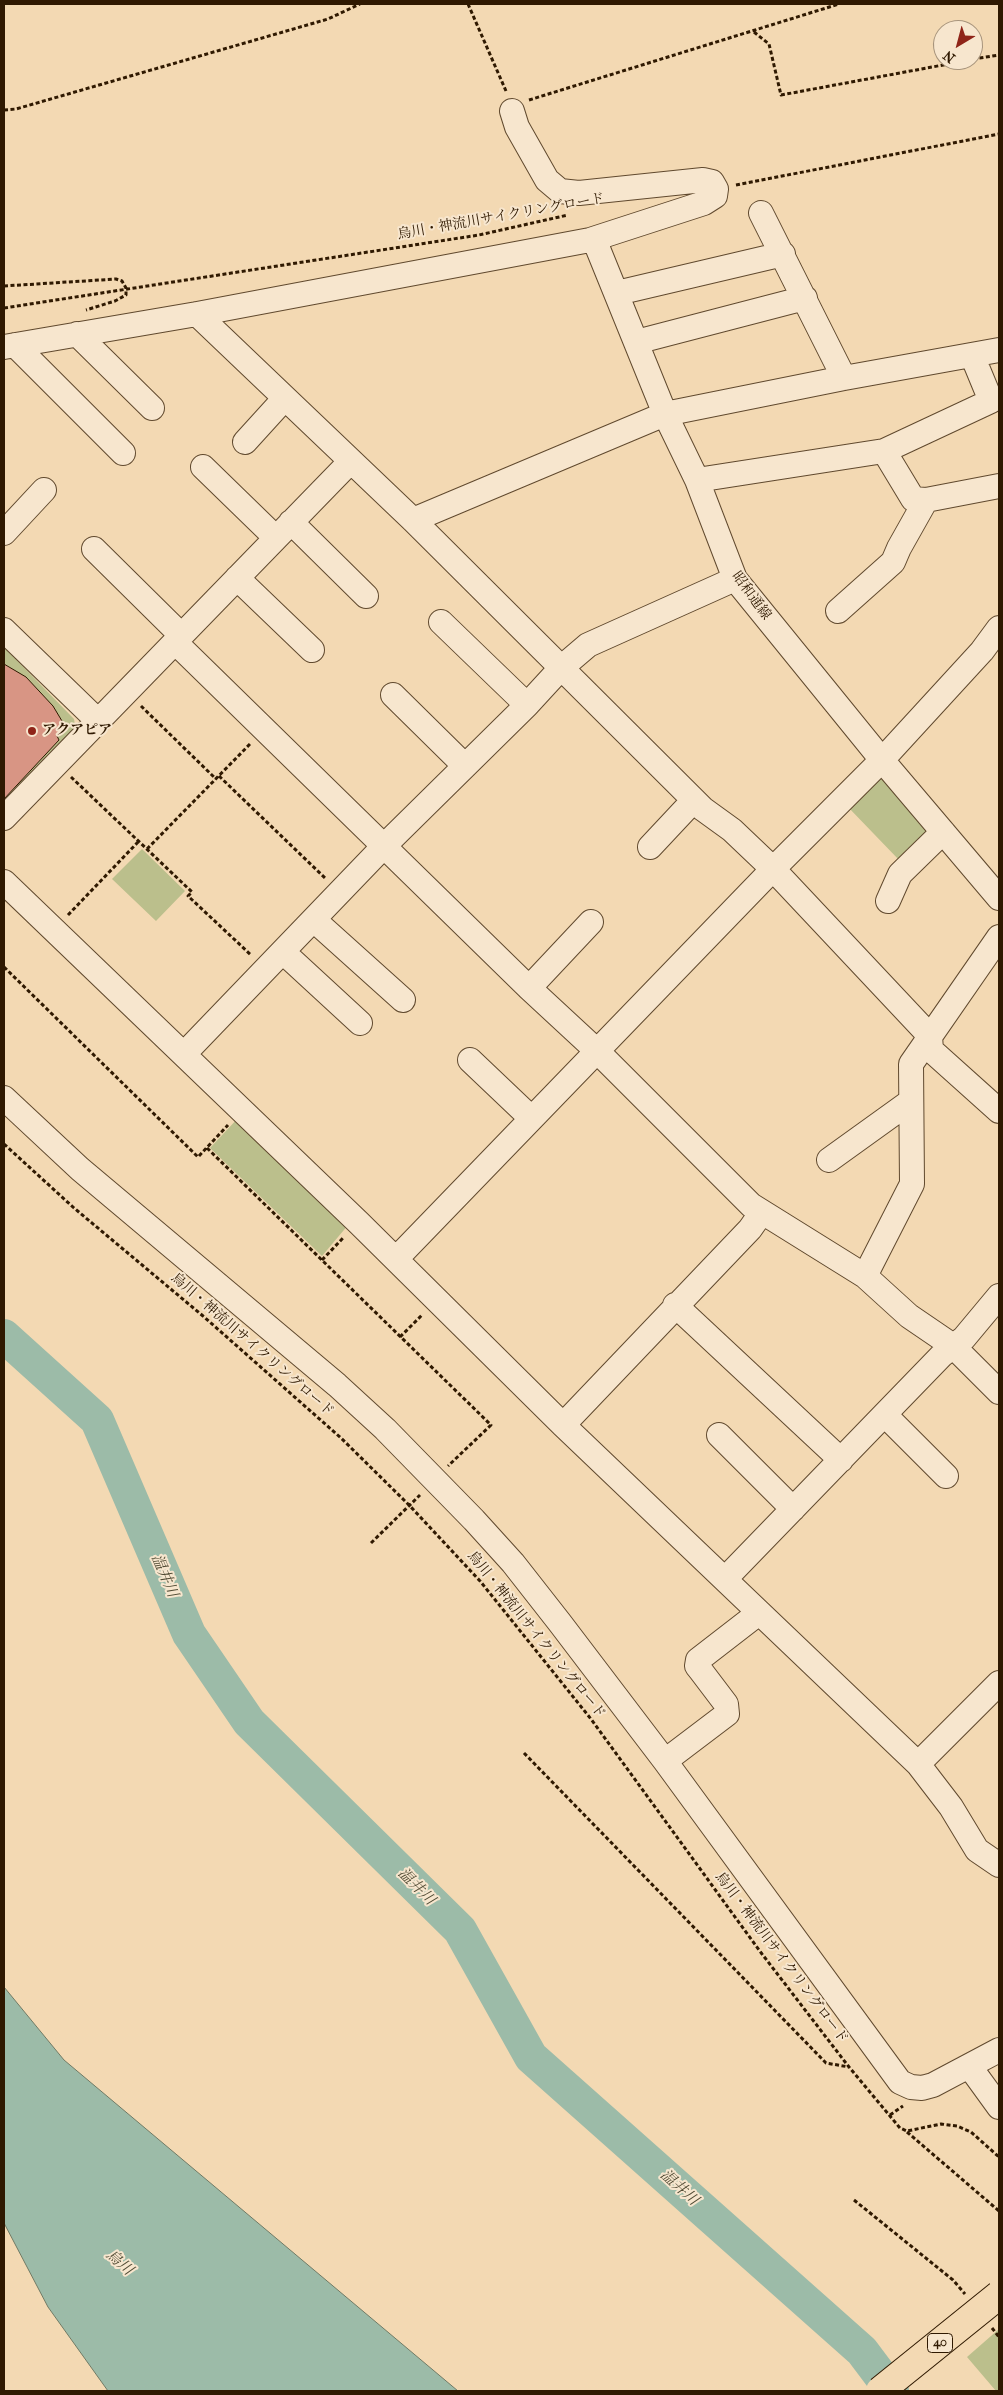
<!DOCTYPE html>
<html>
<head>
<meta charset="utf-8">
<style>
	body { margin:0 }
	#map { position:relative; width:1003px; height:2395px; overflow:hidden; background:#f3d9b3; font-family:"IM FELL French Canon",serif }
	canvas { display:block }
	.frame { position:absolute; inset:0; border:5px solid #2f1901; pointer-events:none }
	.north { position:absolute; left:933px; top:20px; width:50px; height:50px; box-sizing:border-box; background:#f7e6ce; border:1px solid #a7947c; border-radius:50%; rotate:217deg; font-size:14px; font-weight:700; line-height:20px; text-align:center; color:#2f1901 }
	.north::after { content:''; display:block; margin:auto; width:18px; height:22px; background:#8f2418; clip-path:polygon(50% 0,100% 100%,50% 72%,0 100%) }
</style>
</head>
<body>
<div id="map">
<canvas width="1003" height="2395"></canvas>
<div class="frame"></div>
<div class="north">N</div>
</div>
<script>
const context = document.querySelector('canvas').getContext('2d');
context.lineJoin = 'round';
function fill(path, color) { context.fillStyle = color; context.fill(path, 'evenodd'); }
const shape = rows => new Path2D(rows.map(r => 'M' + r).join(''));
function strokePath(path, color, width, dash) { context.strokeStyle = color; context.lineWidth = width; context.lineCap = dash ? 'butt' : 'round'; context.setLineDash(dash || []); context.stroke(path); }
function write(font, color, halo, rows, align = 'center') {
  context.font = font + ' "IM FELL French Canon","Noto Serif JP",serif'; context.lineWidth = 4; context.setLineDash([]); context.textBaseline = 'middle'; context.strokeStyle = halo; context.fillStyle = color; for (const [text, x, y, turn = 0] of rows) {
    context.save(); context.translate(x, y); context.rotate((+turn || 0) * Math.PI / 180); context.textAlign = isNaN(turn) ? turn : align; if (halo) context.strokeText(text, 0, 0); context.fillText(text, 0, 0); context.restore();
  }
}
fill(shape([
	[4,647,74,719,76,732,4,805],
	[882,773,931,832,900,861,847,806],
	[142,849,185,891,156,921,112,879],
	[239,1117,349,1224,322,1256,210,1148],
	[999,2329,999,2391,996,2391,967,2357]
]), '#bbbf8c');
const water = shape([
	[4,1987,64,2060,458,2391,108,2391,48,2307,4,2223,4,1987]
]);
fill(water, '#9cbba8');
strokePath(water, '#707a65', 1);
fill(shape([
	[4,666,25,678,58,740,4,798]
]), '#0003');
strokePath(shape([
	[4,1336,97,1420,189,1634,249,1722,460,1930,531,2057,862,2351,892,2391]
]), '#9cbba8', 34);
const building = shape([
	[4,664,26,677,53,706,65,726,57,736,59,740,4,799,4,664]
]);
fill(building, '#d89584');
strokePath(building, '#2f1901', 1);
const minor = shape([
	[761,213,844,378],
	[594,239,665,414,697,480,735,579,882,760,999,898],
	[617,293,783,254],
	[197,314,413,520,703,809,732,830,773,869,930,1036,931,1050,999,1111],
	[77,334,152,408],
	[636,342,805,298],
	[15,345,123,453],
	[4,347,197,314,590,240,704,203,715,196,716,189,712,182,703,180,579,193,560,191,547,180,517,127,512,111],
	[245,442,285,398],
	[884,451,913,499,926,500,999,486],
	[203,467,276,538],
	[697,480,884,451,991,401,972,355],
	[413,520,665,414,844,378,999,350],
	[291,522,366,596],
	[4,533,44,490],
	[94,549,181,635],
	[237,578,312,650],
	[838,611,893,562,899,548,926,500],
	[441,622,527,705],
	[4,630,98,721],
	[175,642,529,988,597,1051,751,1205,865,1276,909,1316,953,1346,999,1392],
	[393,695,465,766],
	[4,818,350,462],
	[650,847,694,800],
	[4,882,359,1223,563,1425,918,1764,951,1807,977,1850,999,1865],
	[888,901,900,874,943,832],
	[314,920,403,1000],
	[283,952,360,1023],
	[529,988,591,922],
	[184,1054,384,846,527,705,561,668,588,645,735,579],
	[470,1060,531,1118],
	[4,1098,80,1169,337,1385,385,1429,474,1520,513,1563,560,1623,665,1761,900,2082,911,2087,922,2088,933,2085,999,2050],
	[829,1160,911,1101],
	[396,1259,773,869,882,760,982,651,999,628],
	[865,1276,912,1184,911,1064,999,937],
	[675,1305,841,1460],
	[885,1415,946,1476],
	[563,1425,750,1229,762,1212],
	[719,1435,793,1509],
	[725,1579,942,1355,964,1338,999,1296],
	[665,1761,727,1714,726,1704,701,1671,697,1666,698,1660,751,1619,757,1612],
	[918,1764,999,1683],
	[970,2067,999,2107]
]);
strokePath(minor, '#60492e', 26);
strokePath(shape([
	[468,4,506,91],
	[754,32,769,44,781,95,970,60],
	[973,59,999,55],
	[529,100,839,4],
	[4,110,16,109,328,19,360,4],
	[736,185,999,134],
	[4,286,116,279,122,281,126,288,126,295,115,301,86,310],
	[4,308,479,235,568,215],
	[141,706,216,779],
	[219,776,325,878],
	[71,777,192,892,188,896,251,955],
	[147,849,250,744],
	[68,915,139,841],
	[4,967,198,1157,228,1125],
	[4,1144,74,1208,203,1316,341,1438,409,1505,480,1581,591,1719,762,1954,849,2067,900,2128,907,2131,941,2124,957,2126,971,2132,999,2157],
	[207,1148,491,1425,448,1466],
	[322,1260,344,1237],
	[400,1337,423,1314],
	[371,1543,420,1495],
	[524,1753,826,2063,849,2067],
	[890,2115,903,2106],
	[907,2132,999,2211],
	[854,2200,953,2280,965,2294],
	[992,2328,999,2337]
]), '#2f1901', 3, [4, 2.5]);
strokePath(minor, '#f7e6ce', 24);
const majorBridge = shape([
	[880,2391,999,2295]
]);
strokePath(majorBridge, '#2f1901', 30, []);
strokePath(majorBridge, '#f3d9b3', 28);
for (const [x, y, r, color] of [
	[32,731,5,"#8f2418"]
]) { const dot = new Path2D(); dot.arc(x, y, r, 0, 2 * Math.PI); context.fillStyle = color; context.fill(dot); strokePath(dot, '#f7e6ce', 2); }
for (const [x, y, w] of [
	[940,2343,25]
]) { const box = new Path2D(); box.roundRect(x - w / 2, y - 9.5, w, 19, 4); context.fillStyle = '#f7e6ce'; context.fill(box); strokePath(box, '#2f1901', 1); }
write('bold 12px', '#2f1901', null, [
	["40",940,2343]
]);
write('14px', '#2f1901', '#f7e6ce', [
	["烏川・神流川サイクリングロード",501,217,-10],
	["昭和通線",751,596,54],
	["烏川・神流川サイクリングロード",252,1345,41],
	["烏川・神流川サイクリングロード",536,1635,51],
	["烏川・神流川サイクリングロード",781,1958,53]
]);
write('bold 14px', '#2f1901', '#f7e6ce', [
	["アクアピア",42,731]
], 'left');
write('italic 15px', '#504a33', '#f7e6ce', [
	["温井川",164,1576,67],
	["温井川",416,1887,45],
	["温井川",679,2188,42],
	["烏川",119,2263,41]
]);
</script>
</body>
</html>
